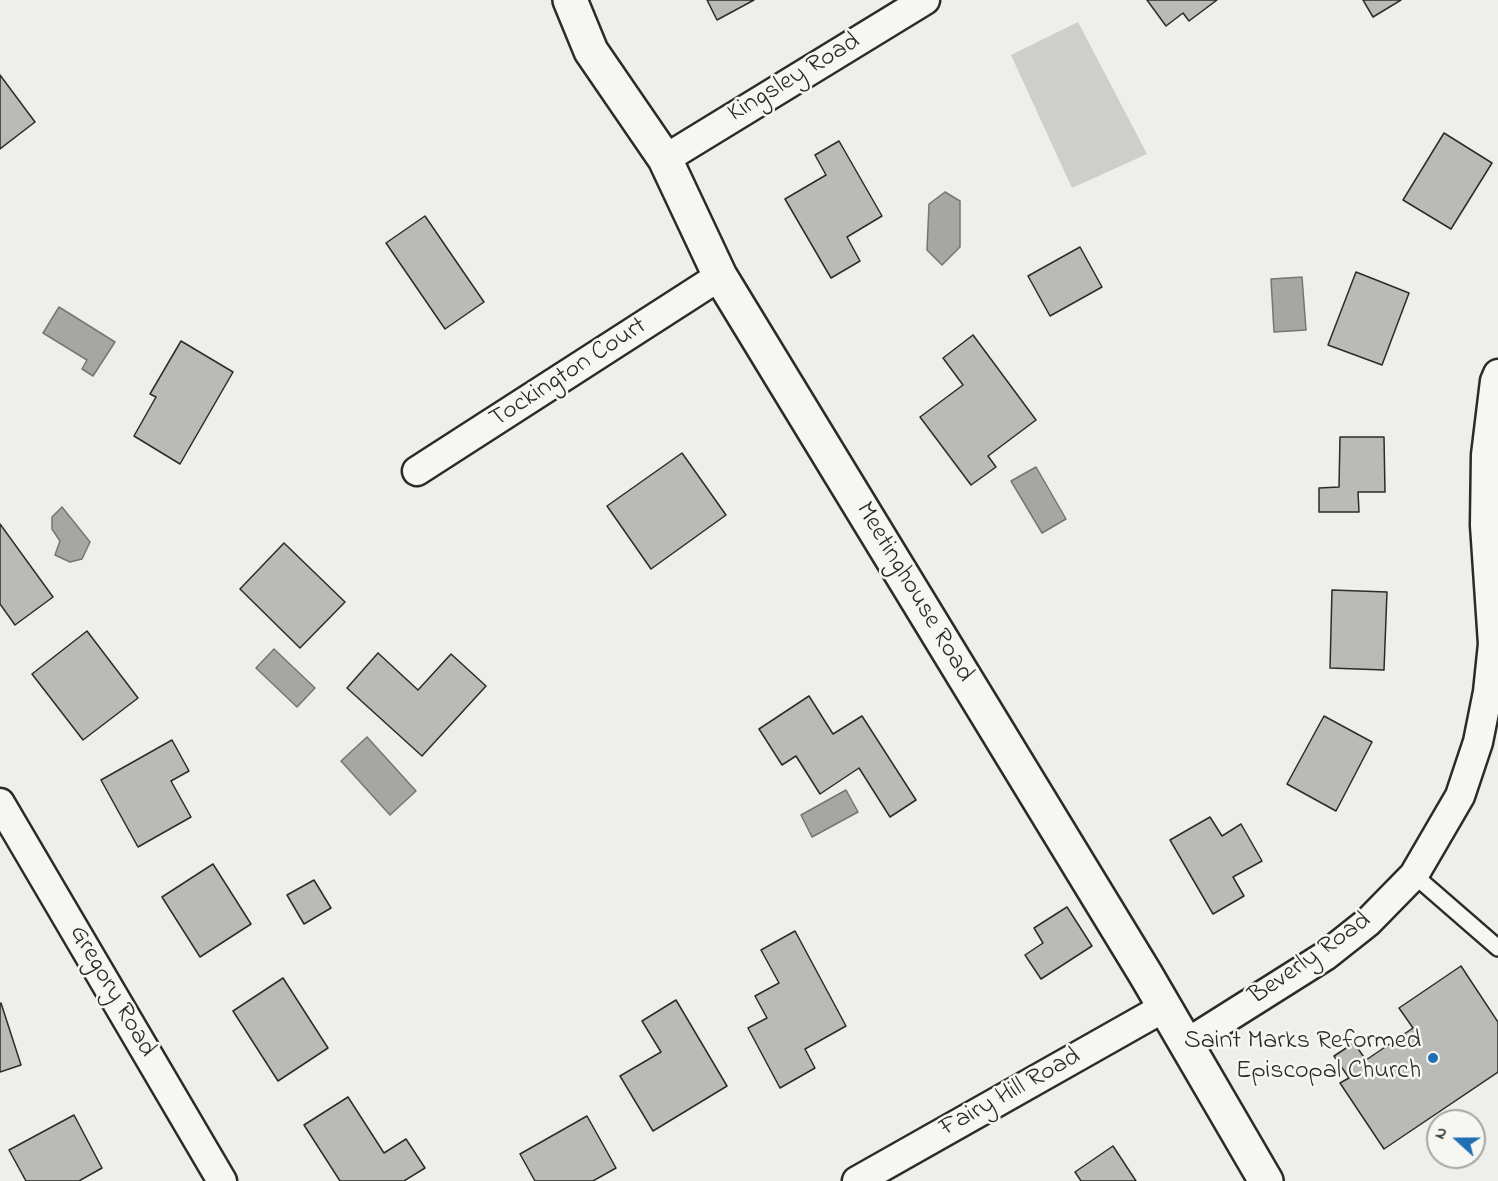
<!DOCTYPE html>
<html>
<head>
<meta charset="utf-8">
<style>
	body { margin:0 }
	#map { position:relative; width:1498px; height:1181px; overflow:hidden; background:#eeeeea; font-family:"Indie Flower",sans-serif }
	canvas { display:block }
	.north { position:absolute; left:1426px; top:1109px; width:60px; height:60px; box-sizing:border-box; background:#f6f6f2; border:2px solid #a5a5a2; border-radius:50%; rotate:291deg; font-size:16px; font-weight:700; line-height:24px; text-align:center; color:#2b2b2b }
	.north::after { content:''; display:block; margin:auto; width:21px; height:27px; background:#1f6fb2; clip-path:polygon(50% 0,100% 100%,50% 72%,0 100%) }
</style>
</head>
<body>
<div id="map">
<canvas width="1498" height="1181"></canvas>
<div class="north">N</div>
</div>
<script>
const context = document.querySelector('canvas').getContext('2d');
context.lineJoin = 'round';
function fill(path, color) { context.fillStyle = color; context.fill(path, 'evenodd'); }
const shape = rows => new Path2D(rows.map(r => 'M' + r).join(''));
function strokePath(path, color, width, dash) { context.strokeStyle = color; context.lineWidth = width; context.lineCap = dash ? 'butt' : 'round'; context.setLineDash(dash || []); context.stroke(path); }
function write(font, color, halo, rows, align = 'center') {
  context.font = font + ' "Indie Flower",sans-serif'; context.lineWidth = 5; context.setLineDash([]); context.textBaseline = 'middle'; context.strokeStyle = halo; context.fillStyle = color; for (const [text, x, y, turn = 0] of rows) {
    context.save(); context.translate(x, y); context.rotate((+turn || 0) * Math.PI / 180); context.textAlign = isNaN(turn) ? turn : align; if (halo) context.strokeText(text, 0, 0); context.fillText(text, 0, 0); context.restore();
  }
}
fill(shape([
	[1078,22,1147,154,1072,188,1011,55]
]), '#cececa');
const water = shape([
	[945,192,960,201,960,247,942,265,927,250,929,204,945,192],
	[1302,277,1306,330,1274,332,1271,279,1302,277],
	[59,307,115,342,93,376,82,369,87,360,43,333,59,307],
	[1036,467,1066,519,1042,533,1011,481,1036,467],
	[62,507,90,542,82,559,70,562,55,555,60,541,52,529,52,517,62,507],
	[274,649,315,688,297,707,256,668,274,649],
	[367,737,416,791,390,815,341,761,367,737],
	[846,790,858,812,812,837,801,815,846,790]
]);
fill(water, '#a6a6a3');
strokePath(water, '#757573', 1.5);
const building = shape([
	[707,0,754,0,717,20,707,0],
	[1147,0,1217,0,1189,21,1183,13,1166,26,1147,0],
	[1363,0,1401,0,1373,17,1363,0],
	[0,75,35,122,0,149,0,75],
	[1444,133,1492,163,1451,229,1403,200,1444,133],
	[839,141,882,216,847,237,860,261,831,278,785,199,826,175,815,155,839,141],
	[425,216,484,302,445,329,386,243,425,216],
	[1080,247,1102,287,1050,316,1028,276,1080,247],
	[1356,272,1409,293,1382,365,1328,345,1356,272],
	[973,335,1036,420,988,456,996,467,971,485,920,417,963,385,943,358,973,335],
	[181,341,233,372,180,464,134,436,156,397,150,394,181,341],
	[1340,437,1384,437,1385,492,1358,492,1359,512,1319,512,1319,488,1339,487,1340,437],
	[682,453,726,515,651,569,607,506,682,453],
	[0,524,53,597,15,625,0,604,0,524],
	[284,543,345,602,300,648,240,589,284,543],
	[1332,590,1387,592,1384,670,1330,668,1332,590],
	[87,631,138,698,83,740,32,674,87,631],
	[378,653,418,690,451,654,486,686,422,756,347,688,378,653],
	[809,696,833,734,862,716,916,800,890,817,859,768,820,794,796,756,782,765,759,729,809,696],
	[1324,716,1372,742,1336,811,1287,784,1324,716],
	[172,740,189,771,171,781,191,817,138,847,101,780,172,740],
	[1210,817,1222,836,1241,824,1262,861,1233,877,1244,896,1213,914,1170,840,1210,817],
	[213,864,251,924,200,957,162,897,213,864],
	[314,880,331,908,304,924,287,895,314,880],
	[1067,907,1092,946,1041,979,1025,955,1043,943,1034,928,1067,907],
	[795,931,846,1026,805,1049,815,1068,780,1088,748,1028,767,1018,755,996,779,983,761,950,795,931],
	[1461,966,1498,1022,1498,1072,1384,1149,1340,1083,1349,1078,1334,1056,1354,1043,1366,1060,1413,1028,1399,1008,1461,966],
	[283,978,328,1048,278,1081,233,1011,283,978],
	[676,1000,727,1086,653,1131,620,1076,661,1052,642,1021,676,1000],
	[1,1003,21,1065,0,1072,0,1004,1,1003],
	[348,1097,384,1153,406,1139,425,1168,404,1181,340,1181,304,1125,348,1097],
	[74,1115,102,1168,79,1181,26,1181,9,1150,74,1115],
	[587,1116,616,1168,593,1181,535,1181,520,1154,587,1116],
	[1113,1146,1136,1181,1081,1181,1075,1172,1113,1146]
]);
fill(building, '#babab7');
strokePath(building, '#2b2b2b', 1.5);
const lane = shape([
	[1414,875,1498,948]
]);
const street = shape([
	[665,159,925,0],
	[417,471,720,276],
	[0,803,222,1181],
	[1187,1043,1325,956,1368,922,1414,875,1460,796,1478,742,1488,692,1493,644,1485,525,1486,455,1495,381,1498,374],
	[857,1181,1165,1007]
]);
const secondary = shape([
	[570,0,591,51,665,159,720,276,1146,975,1266,1181]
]);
strokePath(lane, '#2b2b2b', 20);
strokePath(street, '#2b2b2b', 33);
strokePath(secondary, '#2b2b2b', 38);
strokePath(lane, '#f6f6f2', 15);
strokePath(street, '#f6f6f2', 28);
strokePath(secondary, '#f6f6f2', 33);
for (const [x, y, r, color] of [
	[1433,1058,6,"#1f6fb2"]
]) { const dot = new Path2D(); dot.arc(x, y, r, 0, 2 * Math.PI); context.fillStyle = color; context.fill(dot); strokePath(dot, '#f6f6f2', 2); }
write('26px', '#2b2b2b', '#f6f6f2', [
	["Kingsley Road",795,79,-31],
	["Tockington Court",569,374,-33],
	["Meetinghouse Road",913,593,59],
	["Beverly Road",1311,960,-35],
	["Gregory Road",111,992,60],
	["Fairy Hill Road",1011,1094,-29]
]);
write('26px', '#2b2b2b', '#f6f6f2', [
	["Saint Marks Reformed",1421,1043],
	["Episcopal Church",1421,1073]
], 'right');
</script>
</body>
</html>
